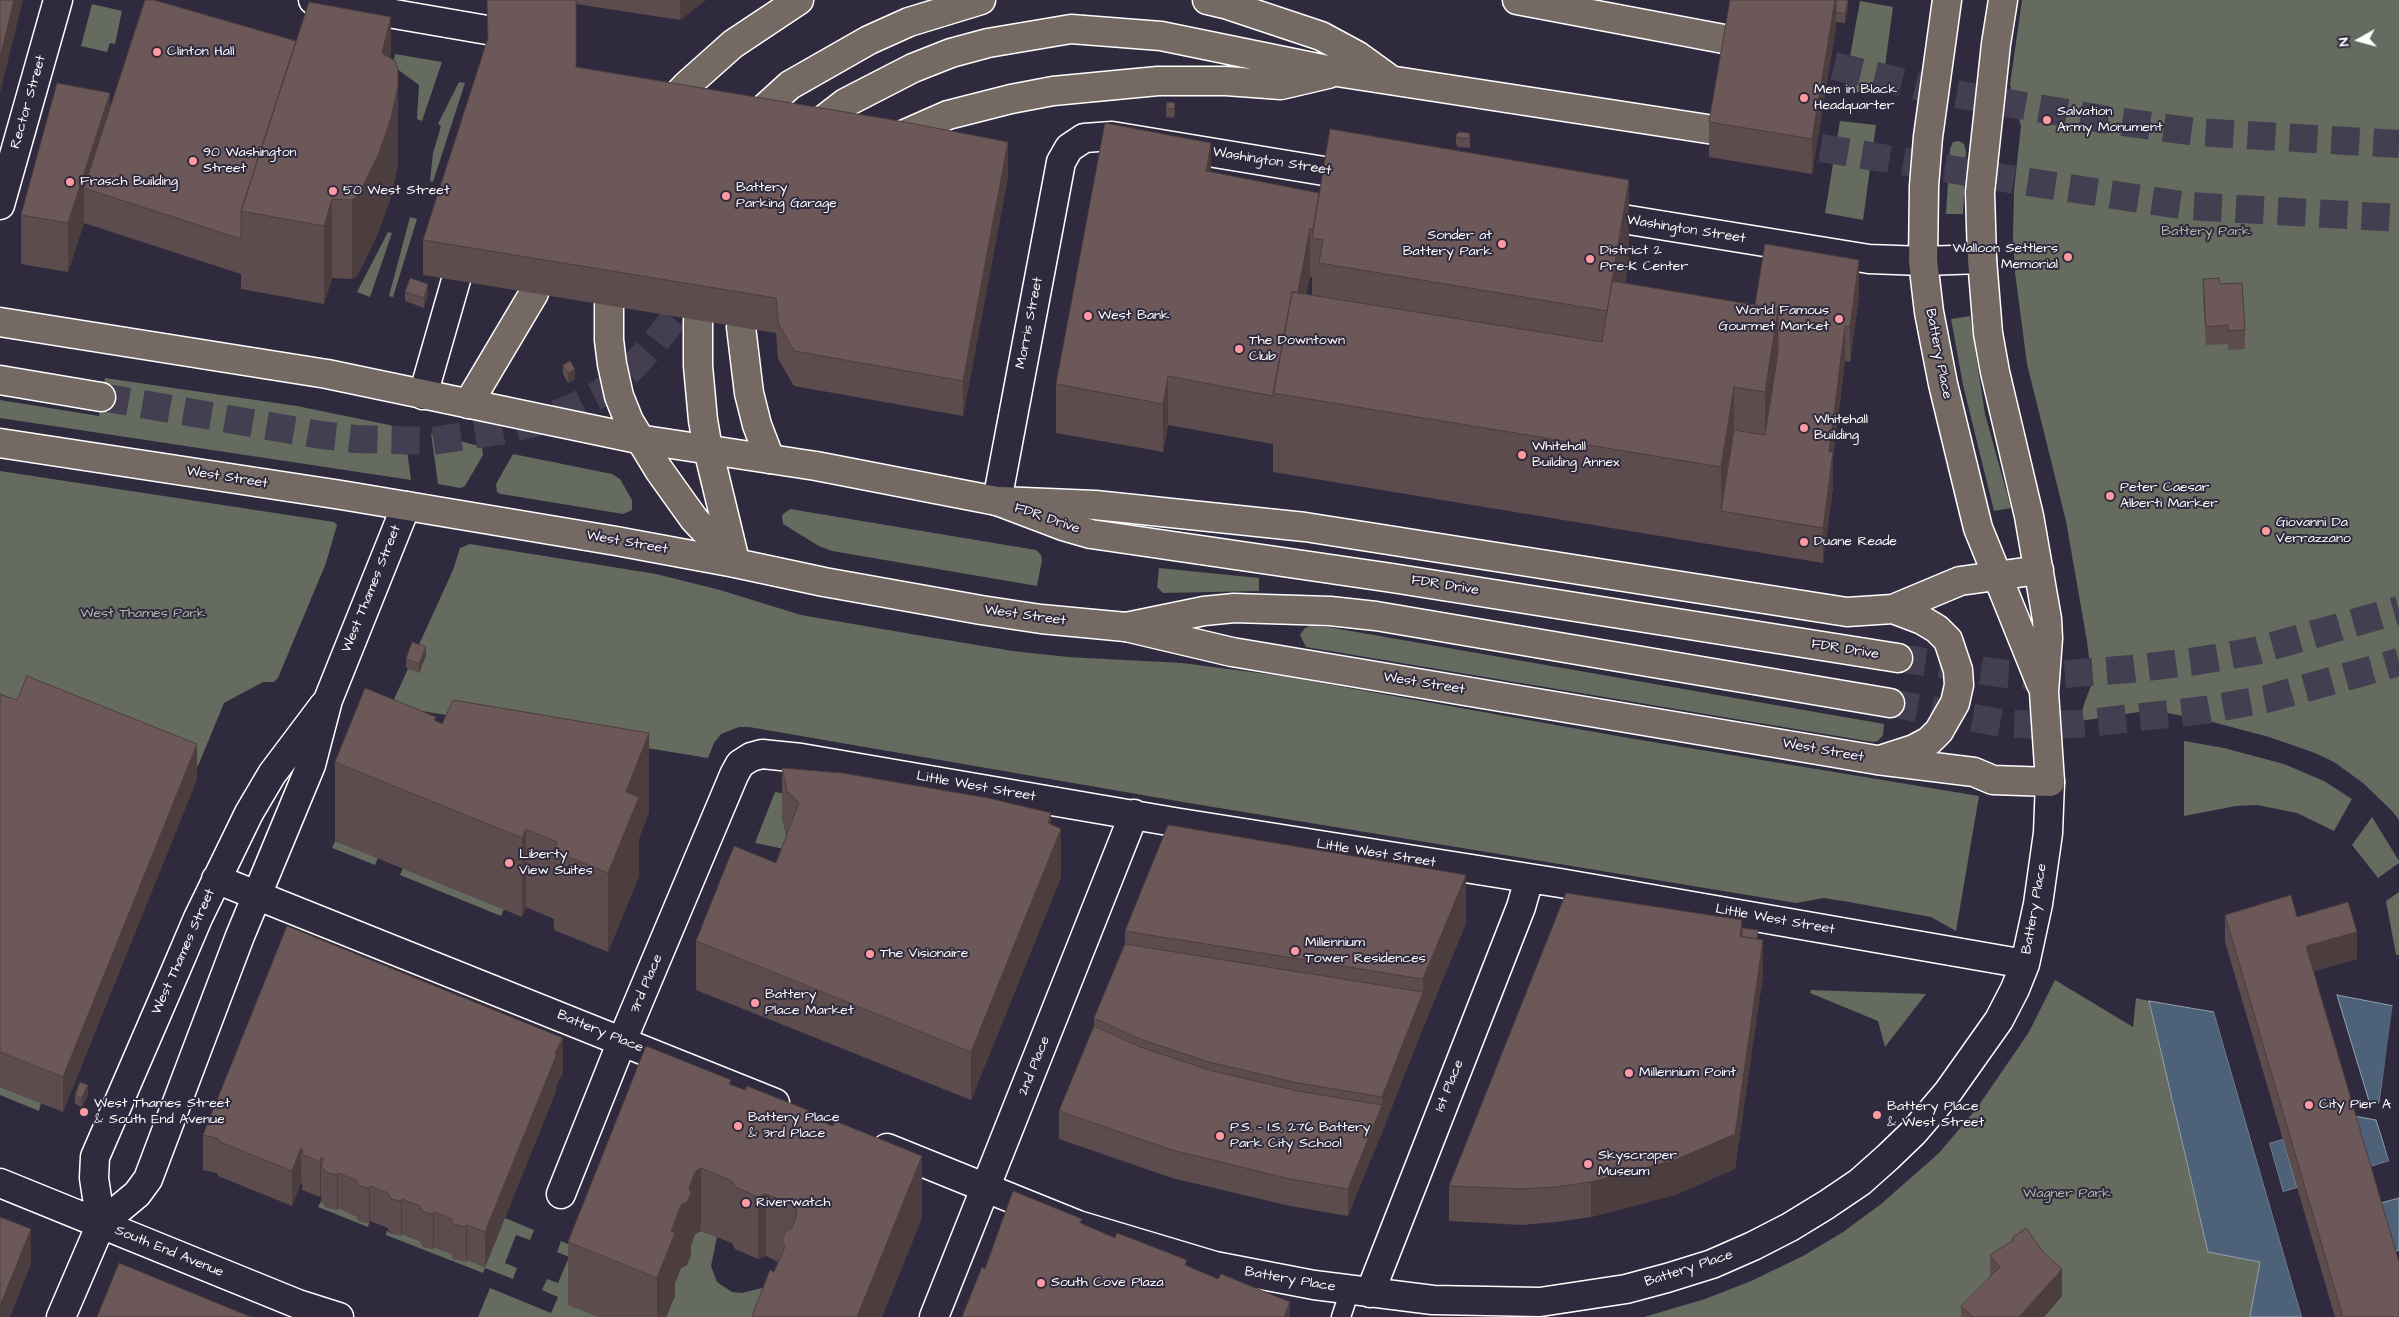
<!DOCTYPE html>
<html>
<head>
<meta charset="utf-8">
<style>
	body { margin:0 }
	#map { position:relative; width:2399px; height:1317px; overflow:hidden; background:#2f2a3d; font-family:"Architects Daughter",sans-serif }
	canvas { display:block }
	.north { position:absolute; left:2334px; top:15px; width:50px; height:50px; -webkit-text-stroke:4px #2f2a3d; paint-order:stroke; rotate:263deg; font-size:14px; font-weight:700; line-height:20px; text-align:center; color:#fff }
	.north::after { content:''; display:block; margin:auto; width:18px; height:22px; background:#fff; clip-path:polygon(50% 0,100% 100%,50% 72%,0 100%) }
</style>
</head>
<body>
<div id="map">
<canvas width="2399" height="1317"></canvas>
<div class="north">N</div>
</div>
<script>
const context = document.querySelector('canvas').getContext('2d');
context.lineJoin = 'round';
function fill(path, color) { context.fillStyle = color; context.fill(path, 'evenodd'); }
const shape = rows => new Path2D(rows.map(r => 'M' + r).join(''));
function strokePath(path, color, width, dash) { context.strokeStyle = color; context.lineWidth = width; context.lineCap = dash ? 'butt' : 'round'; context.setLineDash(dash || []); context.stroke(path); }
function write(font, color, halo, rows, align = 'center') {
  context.font = font + ' "Architects Daughter",sans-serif'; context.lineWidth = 4; context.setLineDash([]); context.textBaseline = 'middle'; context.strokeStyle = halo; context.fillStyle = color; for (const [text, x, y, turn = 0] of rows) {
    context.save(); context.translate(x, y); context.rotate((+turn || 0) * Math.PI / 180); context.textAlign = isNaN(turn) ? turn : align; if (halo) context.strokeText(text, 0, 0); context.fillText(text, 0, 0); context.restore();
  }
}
fill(shape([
	[2022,0,2399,0,2399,820,2392,811,2363,783,2334,762,2315,753,2269,737,2205,720,2162,712,2139,712,2080,721,2084,704,2092,683,2087,641,2066,521,2027,364,2015,272,2013,238,2014,190,2021,126,2010,85],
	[1860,1,1893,7,1881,95,1844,90],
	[92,4,122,11,115,44,110,43,107,52,81,46],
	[395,54,442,62,422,121,417,119,419,85,393,66],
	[459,82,465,83,433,182,430,181,433,153,441,126,438,124],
	[1840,121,1876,125,1863,220,1825,213],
	[1959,141,1964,144,1966,151,1963,214,1946,214,1950,149,1953,142],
	[410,217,417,219,393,297,389,296],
	[388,232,392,233,370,297,357,292],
	[1970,316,1985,414,2011,508,1994,511,1963,385,1951,319],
	[105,378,297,406,404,428,411,480,0,418,0,400,99,416],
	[431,433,482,447,483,455,465,486,460,488,438,484],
	[513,454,612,474,620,479,632,500,632,510,623,514,501,494,497,492,496,484],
	[0,471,334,522,337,525,326,563,278,678,274,682,263,682,224,703,198,766,96,724,0,729],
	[790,509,1036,550,1041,555,1042,560,1037,586,832,551,819,546,783,524,782,515],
	[470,544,656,574,720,590,801,615,923,636,1013,651,1068,657,1182,663,1282,676,1623,737,1979,796,1956,931,1931,917,1849,902,1824,898,1796,903,1183,802,749,727,739,727,721,734,714,743,708,758,391,706,453,570,460,548],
	[1159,568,1259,578,1259,591,1163,593,1157,587],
	[1310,626,1328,627,1884,724,1883,735,1878,741,1873,742,1306,647,1300,635,1305,628],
	[2184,741,2224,748,2284,764,2324,781,2352,799,2334,831,2297,813,2257,805,2236,806,2184,816],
	[775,792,824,801,782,817,787,839,799,852,755,843],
	[2372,817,2399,861,2399,863,2378,878,2352,845],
	[335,841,378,858,375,865,332,848],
	[403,868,504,909,501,916,400,875],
	[2399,892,2399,955,2396,955,2386,901],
	[2055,980,2133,1027,2136,998,2149,1001,2208,1251,2260,1262,2250,1317,1644,1317,1705,1299,1751,1281,1803,1256,1843,1232,1881,1204,1939,1153,1977,1108,2029,1032],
	[1811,990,1926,994,1885,1047,1878,1021,1810,993],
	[0,1087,41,1103,39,1111,0,1095],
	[321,1201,327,1208,338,1208,356,1216,359,1221,369,1223,368,1227,318,1207],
	[505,1218,534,1230,530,1240,516,1235,505,1263,517,1268,513,1279,485,1268,483,1273,386,1235,387,1230,391,1234,402,1234,420,1241,423,1247,433,1249,434,1247,452,1254,453,1259,467,1260,485,1267],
	[701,1231,717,1237,711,1266,717,1282,732,1292,742,1293,762,1288,769,1283,781,1317,666,1317,675,1296,671,1293,681,1268,687,1265,689,1250,695,1234],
	[561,1241,588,1253,598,1317,478,1317,490,1288,551,1313,558,1297,542,1290,547,1279,558,1283,569,1257,557,1252]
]), '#656b5e');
const water = shape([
	[2337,995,2394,1006,2379,1103,2369,1101,2337,995],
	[2149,1001,2214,1012,2302,1317,2250,1317,2260,1262,2208,1252,2149,1001],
	[2354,1116,2376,1120,2389,1161,2364,1169,2354,1116],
	[2283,1139,2297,1188,2283,1192,2269,1143,2283,1139],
	[2399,1198,2399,1250,2388,1254,2374,1205,2399,1198]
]);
fill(water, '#4d6278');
strokePath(water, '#94a1ae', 1);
fill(shape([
	[2393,1003,2396,1006,2382,1103,2379,1105],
	[2214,1012,2217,1013,2304,1317,2302,1317],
	[2377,1118,2392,1162,2364,1171,2364,1169,2389,1161],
	[2282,1136,2283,1139,2269,1143,2283,1192,2297,1188,2298,1191,2283,1194,2281,1193,2266,1144,2267,1141]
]), '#2f2a3d');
strokePath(shape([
	[1793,56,1943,92,2108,120,2196,132,2399,144],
	[1779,141,2022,181,2188,206,2399,218],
	[101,397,321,435,356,439,432,441,500,431,534,423,570,409,598,395,630,370,653,345,675,317,694,285],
	[1898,658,2006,674,2038,676,2131,669,2197,661,2255,651,2399,610],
	[1890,703,2002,723,2038,725,2078,724,2205,710,2266,699,2399,662]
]), '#443f50', 28, [28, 14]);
const service = shape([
	[1341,1317,1350,1290]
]);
const minor = shape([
	[313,0,487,30],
	[0,205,58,0],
	[1592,214,1869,259,1923,261,1982,259],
	[423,395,456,280],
	[997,501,1061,162,1069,148,1084,138,1112,136,1360,177],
	[216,879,775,1103],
	[887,1148,1078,1225,1215,1266,1314,1285,1433,1300,1540,1302,1626,1289,1667,1278,1712,1264,1753,1246,1790,1227,1826,1205,1860,1182,1888,1157,1914,1132,1948,1092,1999,1020,2015,989,2025,964,2038,904,2048,833,2050,782],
	[0,1183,298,1304,339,1317],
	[561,1194,622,1041,734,775,740,764,751,757,762,754,801,758,1174,822,1560,883,2025,964],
	[101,1224,94,1178,95,1157,175,972,198,918,249,813,272,774,324,705],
	[1370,1293,1521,907,1529,879],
	[61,1317,101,1224,137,1194,148,1179,240,936,311,765,328,700,406,506],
	[934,1317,1134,814]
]);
const primary = shape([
	[1947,0,1928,137,1924,186,1923,261,1929,312,1943,384,1978,528,2041,684],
	[1000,501,1095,505,1305,527,1847,612,1893,609,1960,581,2039,570],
	[1126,627,1232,652,1877,760,1974,772,1993,780,2050,782,2044,692,2048,638,2047,619,2029,516,1995,372,1988,333,1982,259,1980,192,1996,44,2003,0],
	[1883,759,1914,749,1929,741,1939,731,1955,703,1959,685,1958,670,1948,640,1937,629,1922,620,1893,609]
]);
const trunk = shape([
	[0,322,327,374,638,439,816,466,997,501],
	[0,443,341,495,616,541,735,563,824,582,981,610,1041,619,1126,627]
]);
const motorway = shape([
	[1207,0,1228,5,1321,36,1358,56,1387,77],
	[1517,0,1729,40],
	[661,112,687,85,733,44,799,0],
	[746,125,790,85,869,40,909,22,981,0],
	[805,134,845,103,913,68,951,53,988,43,1071,29,1161,36,1337,72,1714,130],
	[889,141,948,115,1011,99,1053,91,1158,81,1226,81,1281,85,1328,74],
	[609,306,609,340,612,364,619,396,629,421,659,470,694,519,735,563],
	[698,320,698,366,703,420,708,449,735,561],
	[741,327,749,393,757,425,770,459],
	[0,380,101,397],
	[468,404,534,293],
	[997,501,1063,526,1091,534,1392,578,1898,658],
	[1126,627,1204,611,1234,608,1330,611,1376,616,1890,703]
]);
strokePath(service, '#fff', 21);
strokePath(minor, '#fff', 31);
strokePath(primary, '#fff', 31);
strokePath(trunk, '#fff', 31);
strokePath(motorway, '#fff', 31);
strokePath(service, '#2f2a3d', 18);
strokePath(minor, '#2f2a3d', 28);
strokePath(primary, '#756964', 28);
strokePath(trunk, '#756964', 28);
strokePath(motorway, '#756964', 28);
fill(shape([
	[487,0,706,0,680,20,576,4,576,67,1008,177,963,416,794,386,778,359,776,333,423,275,423,240,488,40],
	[1730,0,1848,7,1845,23,1836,22,1836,27,1812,174,1709,157,1709,122],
	[296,41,398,165,391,197,379,231,358,275,352,279,332,278,324,304,241,289,241,274,84,223,68,272,21,264,21,215,110,106],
	[1175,103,1175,113,1174,118,1166,117,1166,108],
	[1456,135,1470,138,1470,148,1458,147,1456,144],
	[1211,172,1629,257,1625,284,1755,305,1859,295,1850,362,1845,361,1833,457,1833,487,1823,563,1273,472,1273,444,1168,425,1163,452,1056,433,1056,384],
	[1310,277,1312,277,1312,295,1306,294],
	[2203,279,2220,284,2245,330,2245,349,2228,350,2228,344,2206,345,2203,298],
	[405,292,428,293,424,308,405,301],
	[563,365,575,379,568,383,563,374],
	[426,656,419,673,406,668,406,659],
	[0,694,197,779,63,1112,0,1087],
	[436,721,649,812,639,839,639,876,608,952,554,930,554,919,526,907,522,917,335,841,335,762],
	[782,768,1051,825,1061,877,971,1100,696,990,696,941,776,863,786,836,782,817],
	[2225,915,2297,917,2357,959,2314,971,2399,1317,2335,1317,2225,942],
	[1466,923,1423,1028,1348,1216,1290,1206,1172,1178,1059,1139,1059,1111,1094,1026,1094,1018,1125,944,1125,931],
	[1742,928,1758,939,1763,975,1735,1169,1675,1195,1591,1217,1556,1222,1522,1225,1449,1221,1449,1186],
	[563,1073,556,1086,556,1091,485,1267,467,1260,466,1262,453,1259,452,1254,434,1247,433,1249,423,1247,420,1241,402,1234,401,1236,391,1234,388,1228,370,1221,369,1223,359,1221,356,1216,338,1208,337,1210,327,1208,321,1201,321,1193,320,1197,302,1190,302,1184,301,1183,292,1206,218,1176,218,1174,216,1173,203,1170,203,1135],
	[731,1085,820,1120,922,1218,882,1317,752,1317,752,1316,774,1272,778,1262,766,1256,758,1259,735,1249,732,1243,701,1231,695,1234,691,1245,691,1255,687,1265,681,1268,675,1282,675,1295,666,1317,598,1317,568,1305,568,1242],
	[75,1095,88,1095,82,1107,75,1104],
	[2012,1238,2062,1296,2044,1317,1961,1317,1961,1306,1990,1278,1990,1255,2012,1241]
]), '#5d4c4d');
fill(shape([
	[14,0,23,0,0,93,0,58],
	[680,0,706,0,680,20],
	[1835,0,1836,0,1836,27,1812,174,1812,139],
	[1848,0,1848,7,1845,23,1845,14],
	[391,17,391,95,382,53],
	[398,86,398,165,391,197,379,231,358,275,352,279,352,200],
	[110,93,110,142,84,188,84,223,68,272,68,223],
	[1175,103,1175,113,1174,118,1174,109],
	[1008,142,1008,177,963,416,963,381],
	[1211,143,1211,191,1206,171],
	[1629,180,1629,257,1608,388,1608,311],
	[332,199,332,278,324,304,324,226],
	[1310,228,1310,277,1288,395,1279,394],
	[1859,260,1859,295,1850,362,1850,327],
	[428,284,428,293,424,308,424,298],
	[1778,309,1778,388,1765,471,1765,392],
	[1845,326,1845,361,1833,457,1833,487,1823,563,1823,528,1829,452],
	[575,369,575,379,568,383,568,373],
	[1168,376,1168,425,1163,452,1163,404],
	[1734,387,1734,466,1721,511,1721,467],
	[426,647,426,656,419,673,419,664],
	[649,733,649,812,639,839,639,876,608,952,608,873,626,792],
	[197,744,197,779,63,1112,63,1077],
	[1051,813,1051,852,1061,829,1061,877,971,1100,971,1052],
	[526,829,526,907,522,917,522,838],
	[1466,875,1466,923,1423,1028,1382,1133,1382,1097,1423,992,1423,979],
	[1742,920,1742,955,1740,936],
	[2357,932,2357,959,2306,973,2306,946],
	[1763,940,1763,975,1735,1169,1675,1195,1591,1217,1591,1182],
	[563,1038,563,1073,556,1086,556,1091,485,1267,485,1232,555,1053],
	[88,1085,88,1095,82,1107,82,1098],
	[1382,1105,1382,1133,1348,1216,1348,1189],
	[301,1148,301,1183,292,1206,292,1171],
	[922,1156,922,1218,882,1317,857,1317],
	[321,1157,321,1193,320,1197,320,1162],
	[701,1168,701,1231,695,1234,691,1245,691,1255,687,1265,681,1268,675,1282,675,1295,666,1317,657,1317,657,1278,671,1231,695,1172],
	[338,1173,338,1208,337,1210,337,1175],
	[370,1186,370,1221,369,1223,369,1188],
	[766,1194,766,1256,758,1259,758,1197],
	[402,1199,402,1234,401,1236,401,1201],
	[434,1212,434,1247,433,1249,433,1214],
	[467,1225,467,1260,466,1262,466,1227],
	[31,1229,31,1264,10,1317,0,1317,0,1306],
	[2062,1269,2062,1296,2044,1317,2019,1317],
	[1290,1302,1290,1317,1284,1317]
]), '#4c3e3e');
const building = shape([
	[0,0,14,0,0,58,0,0],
	[145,0,154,0,296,41,241,211,241,239,84,188,145,0],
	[487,0,576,0,576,67,899,121,1008,142,963,381,794,351,778,323,776,298,423,240,488,38,487,0],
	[1730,0,1835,0,1812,139,1709,122,1730,0],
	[1836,0,1848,0,1845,14,1836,12,1836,0],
	[309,2,391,17,382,53,395,61,398,68,398,86,391,118,379,153,358,196,352,200,332,199,324,226,241,211,309,2],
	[57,83,110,93,68,223,21,215,57,83],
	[1167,102,1175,103,1174,109,1166,108,1167,102],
	[1105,123,1211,143,1206,171,1319,193,1313,229,1310,228,1298,292,1292,292,1273,396,1168,376,1163,404,1056,384,1105,123],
	[1330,129,1629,180,1607,311,1319,263,1323,240,1312,238,1330,129],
	[1459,132,1469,133,1470,138,1458,138,1456,135,1459,132],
	[1765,244,1859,260,1850,327,1845,326,1829,452,1833,452,1823,528,1721,511,1734,430,1765,435,1778,353,1778,309,1755,305,1765,244],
	[410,278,428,284,424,298,405,292,410,278],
	[2219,278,2220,284,2242,283,2245,330,2228,331,2228,325,2206,327,2203,279,2219,278],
	[1612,281,1778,309,1765,392,1734,387,1721,467,1273,393,1292,292,1602,342,1612,281],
	[570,361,575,369,568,373,563,365,570,361],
	[412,642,426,647,419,664,406,659,412,642],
	[27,676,197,744,63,1077,0,1052,0,694,17,700,27,676],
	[365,688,436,717,434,720,442,724,453,700,649,733,626,792,639,797,608,873,554,851,557,842,526,829,522,838,335,762,365,688],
	[782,768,842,773,988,798,1051,813,1048,823,1061,829,971,1052,696,941,734,846,776,863,799,803,787,791,782,768],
	[1168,825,1466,875,1423,979,1125,931,1168,825],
	[1566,893,1742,920,1740,936,1763,940,1735,1134,1675,1160,1591,1182,1556,1187,1522,1189,1449,1186,1566,893],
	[2291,895,2297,917,2348,902,2357,932,2306,946,2399,1262,2399,1317,2343,1317,2225,915,2291,895],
	[287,926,563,1038,555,1053,556,1056,485,1232,467,1225,466,1227,453,1224,452,1219,434,1212,433,1214,423,1212,420,1206,402,1199,401,1201,391,1199,388,1193,370,1186,369,1188,359,1186,356,1180,338,1173,337,1175,327,1173,321,1166,324,1158,321,1157,320,1162,302,1154,303,1150,301,1148,292,1171,218,1141,219,1139,216,1138,203,1135,287,926],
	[1742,928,1758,930,1757,939,1742,937,1742,928],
	[1125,944,1423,992,1382,1097,1298,1083,1209,1062,1140,1039,1094,1018,1125,944],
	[1094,1026,1140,1047,1209,1070,1298,1091,1382,1105,1348,1189,1290,1179,1172,1150,1059,1111,1094,1026],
	[646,1046,731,1080,729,1084,745,1090,747,1086,820,1115,818,1120,833,1126,835,1121,922,1156,857,1317,755,1317,752,1316,770,1270,774,1272,785,1247,782,1240,785,1232,792,1228,797,1214,795,1206,766,1194,758,1197,735,1187,732,1181,701,1168,695,1172,689,1188,691,1193,687,1202,681,1205,671,1231,675,1233,657,1278,568,1242,646,1046],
	[80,1082,88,1085,82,1098,75,1095,80,1082],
	[1013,1191,1082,1219,1080,1223,1115,1238,1117,1233,1187,1260,1185,1265,1218,1279,1221,1274,1290,1302,1284,1317,962,1317,982,1267,985,1269,1013,1191],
	[0,1217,31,1229,0,1306,0,1217],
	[2026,1228,2044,1253,2062,1269,2019,1317,1973,1317,1961,1306,2000,1267,1990,1255,2014,1240,2012,1238,2026,1228],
	[119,1263,251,1317,97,1317,119,1263]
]);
fill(building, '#6c5859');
strokePath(building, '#4c3e3e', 1);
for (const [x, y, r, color] of [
	[157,52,5,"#ff9aa2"],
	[1804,98,5,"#ff9aa2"],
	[2047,120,5,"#ff9aa2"],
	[193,161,5,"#ff9aa2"],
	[70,182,5,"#ff9aa2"],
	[333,191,5,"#ff9aa2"],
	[726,196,5,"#ff9aa2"],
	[1502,244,5,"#ff9aa2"],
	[2068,257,5,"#ff9aa2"],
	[1590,259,5,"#ff9aa2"],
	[1088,316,5,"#ff9aa2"],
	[1839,319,5,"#ff9aa2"],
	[1239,349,5,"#ff9aa2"],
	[1804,428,5,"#ff9aa2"],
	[1522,455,5,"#ff9aa2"],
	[2110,496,5,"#ff9aa2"],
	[2266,531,5,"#ff9aa2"],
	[1804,542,5,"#ff9aa2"],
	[509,863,5,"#ff9aa2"],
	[1295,951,5,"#ff9aa2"],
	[870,954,5,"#ff9aa2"],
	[755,1003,5,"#ff9aa2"],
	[1629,1073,5,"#ff9aa2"],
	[2309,1105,5,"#ff9aa2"],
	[84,1112,5,"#ff9aa2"],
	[1877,1115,5,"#ff9aa2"],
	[738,1126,5,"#ff9aa2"],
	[1220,1136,5,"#ff9aa2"],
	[1588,1164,5,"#ff9aa2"],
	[746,1203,5,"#ff9aa2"],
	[1041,1283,5,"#ff9aa2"]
]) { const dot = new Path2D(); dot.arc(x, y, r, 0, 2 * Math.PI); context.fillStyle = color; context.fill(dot); strokePath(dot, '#2f2a3d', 2); }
write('14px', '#fff', '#2f2a3d', [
	["Clinton Hall",167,52],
	["Men in Black",1814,90],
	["Headquarter",1814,106],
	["Salvation",2057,112],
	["Army Monument",2057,128],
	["90 Washington",203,153],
	["Street",203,169],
	["Frasch Building",80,182],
	["Battery",736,188],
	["Parking Garage",736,204],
	["50 West Street",343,191],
	["Sonder at",1492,236,"right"],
	["Battery Park",1492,252,"right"],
	["Walloon Settlers",2058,249,"right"],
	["Memorial",2058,265,"right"],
	["District 2",1600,251],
	["Pre-K Center",1600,267],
	["World Famous",1829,311,"right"],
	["Gourmet Market",1829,327,"right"],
	["West Bank",1098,316],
	["The Downtown",1249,341],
	["Club",1249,357],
	["Whitehall",1814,420],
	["Building",1814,436],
	["Whitehall",1532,447],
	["Building Annex",1532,463],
	["Peter Caesar",2120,488],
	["Alberti Marker",2120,504],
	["Giovanni Da",2276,523],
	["Verrazzano",2276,539],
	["Duane Reade",1814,542],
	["Liberty",519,855],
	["View Suites",519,871],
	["Millennium",1305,943],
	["Tower Residences",1305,959],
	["The Visionaire",880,954],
	["Battery",765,995],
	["Place Market",765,1011],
	["Millennium Point",1639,1073],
	["West Thames Street",94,1104],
	["& South End Avenue",94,1120],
	["City Pier A",2319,1105],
	["Battery Place",1887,1107],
	["& West Street",1887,1123],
	["Battery Place",748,1118],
	["& 3rd Place",748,1134],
	["P.S. - I.S. 276 Battery",1230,1128],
	["Park City School",1230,1144],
	["Skyscraper",1598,1156],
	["Museum",1598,1172],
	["Riverwatch",756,1203],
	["South Cove Plaza",1051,1283]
], 'left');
write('14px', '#fff', '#2f2a3d', [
	["Rector Street",29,102,-74],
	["Washington Street",1272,162,9],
	["Washington Street",1686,230,9],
	["Morris Street",1030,323,-79],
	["Battery Place",1938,354,79],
	["West Street",227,478,9],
	["FDR Drive",1047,519,19],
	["West Street",627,543,10],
	["FDR Drive",1445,586,9],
	["West Thames Street",372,589,-68],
	["West Street",1025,616,8],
	["FDR Drive",1845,650,9],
	["West Street",1424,684,9],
	["West Street",1823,751,10],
	["Little West Street",976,787,10],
	["Little West Street",1376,854,9],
	["Battery Place",2035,909,-80],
	["Little West Street",1775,920,10],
	["West Thames Street",184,952,-66],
	["3rd Place",647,984,-67],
	["Battery Place",600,1032,22],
	["2nd Place",1035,1066,-68],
	["1st Place",1450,1086,-68],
	["South End Avenue",169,1252,22],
	["Battery Place",1689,1269,-18],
	["Battery Place",1290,1280,10]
]);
write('14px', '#b2b5ae', '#2f2a3d', [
	["Battery Park",2206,232],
	["West Thames Park",143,614],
	["Wagner Park",2067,1194]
]);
</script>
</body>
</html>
